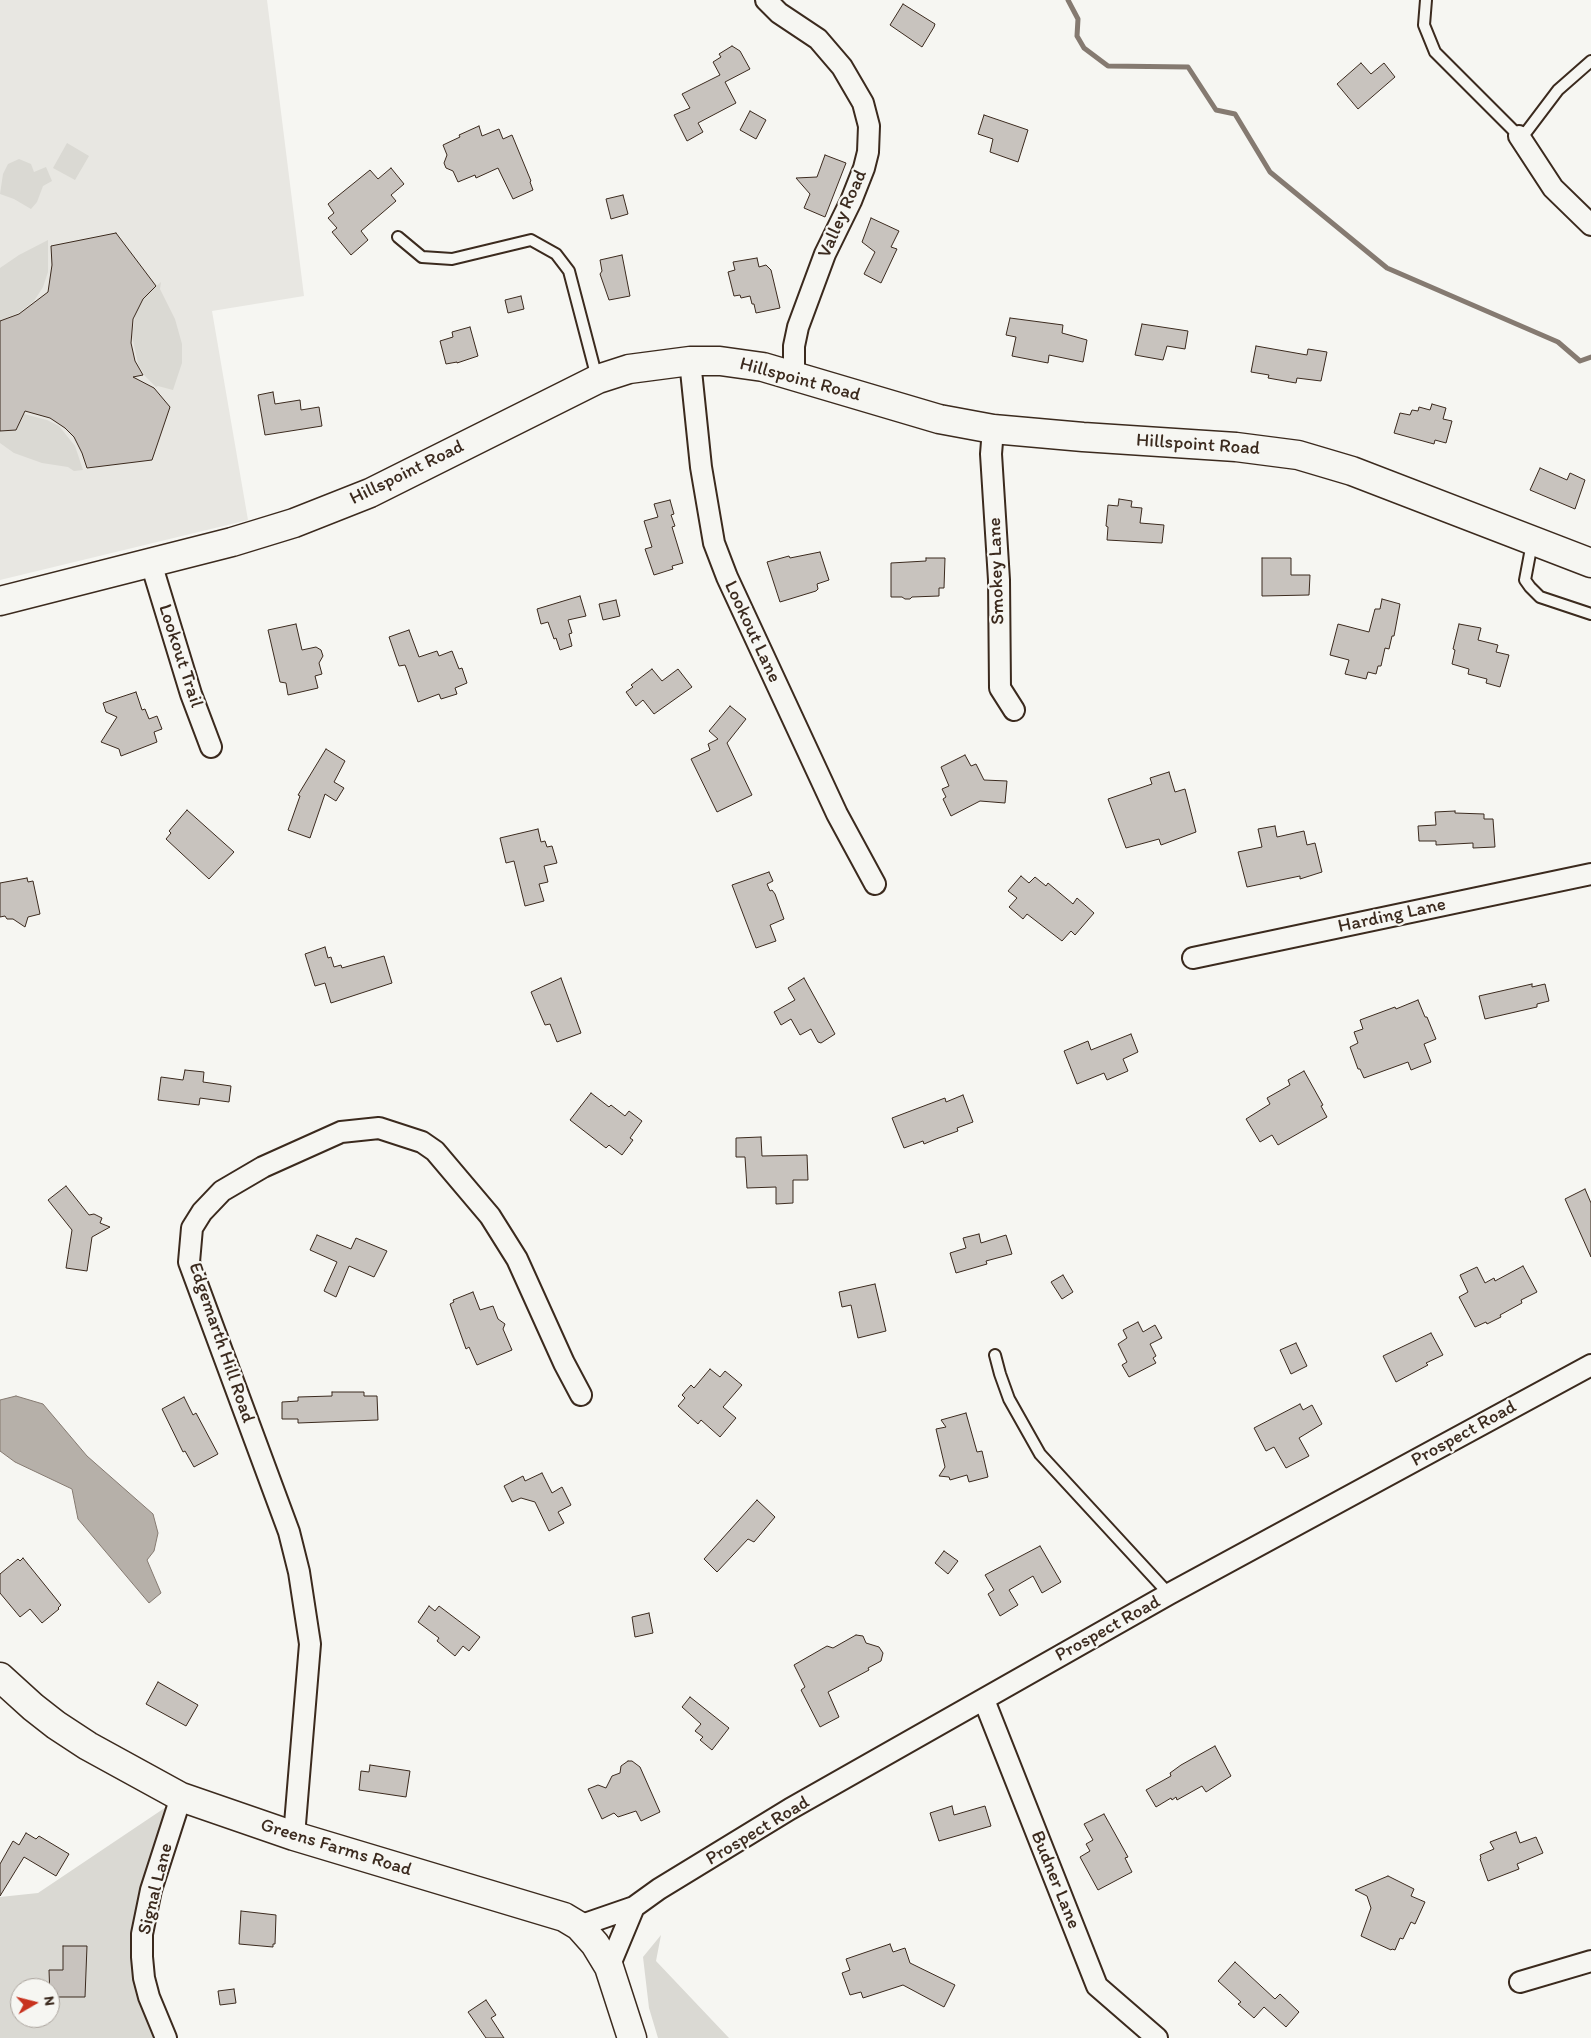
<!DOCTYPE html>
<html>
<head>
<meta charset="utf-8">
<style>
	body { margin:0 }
	#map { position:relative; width:1591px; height:2038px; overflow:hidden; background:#f6f6f2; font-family:Itim,sans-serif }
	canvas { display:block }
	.north { position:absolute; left:10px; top:1978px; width:50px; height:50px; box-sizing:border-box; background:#f6f6f2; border:1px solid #aba49d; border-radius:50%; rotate:82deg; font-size:14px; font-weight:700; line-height:20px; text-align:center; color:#3b2a1e }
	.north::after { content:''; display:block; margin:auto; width:18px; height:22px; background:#c8321e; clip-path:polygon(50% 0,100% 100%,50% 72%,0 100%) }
</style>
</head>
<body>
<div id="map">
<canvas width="1591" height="2038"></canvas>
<div class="north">N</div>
</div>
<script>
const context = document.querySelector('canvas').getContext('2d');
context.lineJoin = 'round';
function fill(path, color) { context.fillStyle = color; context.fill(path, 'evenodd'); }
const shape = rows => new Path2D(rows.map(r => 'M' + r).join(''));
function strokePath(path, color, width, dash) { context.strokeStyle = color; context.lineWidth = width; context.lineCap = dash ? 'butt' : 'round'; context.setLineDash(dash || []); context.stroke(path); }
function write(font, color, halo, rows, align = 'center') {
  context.font = font + ' Itim,sans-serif'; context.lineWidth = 4.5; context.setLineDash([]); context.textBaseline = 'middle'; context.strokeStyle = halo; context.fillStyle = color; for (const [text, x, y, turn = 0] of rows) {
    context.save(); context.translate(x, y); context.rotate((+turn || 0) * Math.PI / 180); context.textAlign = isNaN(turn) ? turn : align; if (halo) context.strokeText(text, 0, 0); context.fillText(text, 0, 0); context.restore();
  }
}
fill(shape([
	[0,0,267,0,304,296,212,311,248,520,0,580]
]), '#e8e7e2');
fill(shape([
	[67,143,89,156,75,180,53,168],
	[19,159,31,164,34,172,46,167,52,181,43,186,37,202,31,209,14,199,0,194,3,174,8,164],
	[48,240,48,272,43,287,34,301,20,312,0,321,0,268,19,255],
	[161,282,160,289,175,319,182,344,182,363,173,390,158,386,156,387,145,376,138,364,132,336,136,310,143,299],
	[24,414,47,420,59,426,75,446,83,470,74,471,68,467,42,463,14,453,0,443,0,417],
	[181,1797,142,1935,166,2038,0,2038,0,1897,38,1893],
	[20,1988,50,1988,50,2018,20,2018],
	[661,1935,656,1961,729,2038,658,2038,649,2008,643,1957]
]), '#dad9d3');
const water = shape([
	[16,1396,43,1404,87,1456,153,1514,158,1533,154,1551,147,1560,161,1593,149,1603,78,1519,72,1489,15,1462,0,1451,0,1400,16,1396]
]);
fill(water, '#b6b0a9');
strokePath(water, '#857a71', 1);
strokePath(shape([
	[1068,0,1078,19,1077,36,1084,48,1108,66,1188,67,1216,110,1235,114,1270,172,1387,268,1558,342,1580,361,1591,357]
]), '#857a71', 5);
const building = shape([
	[903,4,935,24,934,27,922,47,890,25,903,4],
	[732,46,740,51,750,69,725,82,736,103,698,123,703,132,687,141,674,115,690,108,682,94,720,75,713,62,721,57,719,54,732,46],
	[1361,63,1371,74,1384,63,1395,77,1358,109,1337,84,1361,63],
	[750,111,766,120,756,139,740,130,750,111],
	[984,115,1028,130,1018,162,990,152,993,139,978,134,984,115],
	[479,126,482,136,499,129,503,139,512,135,531,181,530,182,533,190,513,199,498,168,476,178,475,175,458,182,453,171,446,168,444,163,447,155,443,145,460,137,459,135,479,126],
	[825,155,846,163,825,217,804,208,810,194,796,178,817,177,825,155],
	[391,168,404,184,391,195,396,201,361,231,368,240,351,255,332,232,337,228,328,218,334,213,328,204,370,170,378,179,391,168],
	[623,195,628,214,611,219,606,199,623,195],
	[871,218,899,231,891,247,897,249,881,283,864,274,875,252,862,242,871,218],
	[116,233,156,286,143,299,133,319,131,343,135,361,143,375,133,377,154,388,170,407,152,460,87,468,82,453,74,437,65,428,50,418,25,411,16,430,0,431,0,321,19,314,48,292,52,265,51,246,116,233],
	[622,255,630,296,609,300,600,274,602,271,600,260,622,255],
	[757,258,759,267,766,265,771,270,780,308,756,313,754,304,752,304,750,296,741,298,740,295,734,296,728,272,735,270,733,262,757,258],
	[521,296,524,309,508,313,505,300,521,296],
	[1010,318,1063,325,1062,333,1087,340,1083,362,1049,355,1048,363,1012,356,1016,337,1006,335,1010,318],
	[1142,324,1188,331,1185,349,1167,346,1163,360,1135,355,1142,324],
	[470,327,478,356,457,363,457,362,446,364,440,341,453,337,452,332,470,327],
	[1256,346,1307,355,1308,349,1327,352,1321,381,1297,378,1296,383,1268,378,1269,375,1251,372,1256,346],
	[273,392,275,404,300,400,301,410,319,407,322,426,265,435,258,395,273,392],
	[1432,404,1446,408,1443,419,1452,421,1446,443,1435,440,1434,444,1394,433,1400,413,1410,415,1412,410,1418,411,1419,407,1430,410,1432,404],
	[1540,468,1567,480,1570,473,1585,480,1575,509,1530,490,1540,468],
	[1119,499,1132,501,1131,507,1142,508,1140,523,1164,525,1162,543,1107,540,1108,527,1106,526,1108,505,1118,506,1119,499],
	[670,500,674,514,671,515,675,526,672,527,683,563,672,566,673,569,654,575,645,549,652,547,644,521,658,517,654,504,670,500],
	[820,552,829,580,817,584,818,589,816,591,780,602,767,562,789,556,790,558,820,552],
	[926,558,945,558,944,588,939,588,939,596,912,597,910,599,905,599,902,597,891,597,891,563,926,561,926,558],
	[1262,558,1291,558,1291,575,1310,575,1309,595,1262,596,1262,558],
	[580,596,586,616,568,620,572,633,569,634,572,646,560,650,556,638,554,639,548,622,541,624,537,609,580,596],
	[1382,599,1400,604,1394,636,1392,636,1389,649,1385,648,1381,666,1378,666,1376,674,1368,672,1366,679,1345,674,1349,660,1330,655,1338,624,1369,632,1375,609,1380,609,1382,599],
	[616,600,620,616,603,620,599,604,616,600],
	[296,624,302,650,316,647,321,650,323,656,319,663,322,674,315,676,318,688,288,695,286,683,280,682,268,630,296,624],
	[1459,624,1481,628,1478,640,1498,645,1496,652,1509,655,1500,687,1486,683,1487,679,1468,674,1469,669,1452,664,1455,650,1453,649,1459,624],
	[409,630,419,657,437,651,439,656,452,651,459,669,462,668,467,683,455,688,457,694,441,699,439,694,418,702,407,670,405,665,399,666,389,637,409,630],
	[652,669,662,681,678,669,692,687,654,714,643,700,636,706,626,692,633,687,631,685,652,669],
	[136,692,142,710,145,709,149,719,157,716,162,729,154,732,157,742,121,756,119,749,101,742,117,717,106,712,103,703,136,692],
	[730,706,746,719,727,743,752,795,717,812,691,759,710,750,708,744,718,739,709,731,730,706],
	[326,749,345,761,334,782,344,788,336,801,325,794,310,838,288,830,300,796,298,795,326,749],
	[965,755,971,766,976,764,984,780,1007,781,1005,803,980,801,951,816,943,799,946,797,942,789,949,786,941,767,965,755],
	[1169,772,1175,792,1185,789,1196,832,1161,845,1159,839,1126,848,1108,799,1152,784,1150,778,1169,772],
	[187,810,234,852,209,879,166,839,171,833,169,831,187,810],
	[1455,811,1455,813,1484,814,1484,819,1493,819,1495,847,1473,848,1473,843,1436,845,1436,841,1419,841,1418,826,1436,825,1435,812,1455,811],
	[1275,826,1277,837,1304,831,1307,845,1315,843,1322,872,1300,879,1300,876,1247,887,1238,852,1262,847,1258,829,1275,826],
	[538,829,541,842,545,841,547,847,552,846,557,863,544,866,548,882,539,884,544,901,525,906,514,861,506,863,500,838,538,829],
	[769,872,773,881,767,884,770,891,772,890,775,894,784,919,770,925,776,941,756,948,732,885,769,872],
	[1021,876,1029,883,1035,877,1046,886,1048,883,1073,904,1077,898,1094,913,1075,935,1071,931,1062,941,1027,914,1023,919,1009,907,1017,898,1008,891,1021,876],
	[27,878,28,882,33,881,40,914,28,917,25,927,13,919,7,919,5,916,0,917,0,883,27,878],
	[325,947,328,958,331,957,334,967,341,965,342,968,384,956,392,983,331,1003,325,983,315,986,305,954,325,947],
	[561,978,581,1033,557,1042,550,1024,545,1025,531,992,561,978],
	[804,978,835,1034,821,1043,818,1042,811,1029,800,1035,791,1019,781,1025,774,1012,795,1000,788,988,804,978],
	[1532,984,1532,987,1545,984,1549,1001,1537,1004,1537,1007,1485,1019,1479,996,1532,984],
	[1418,1000,1425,1017,1427,1017,1436,1039,1424,1044,1431,1062,1411,1070,1408,1062,1364,1078,1360,1069,1358,1069,1350,1047,1358,1043,1354,1032,1363,1029,1360,1020,1395,1007,1396,1009,1418,1000],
	[1131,1034,1138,1052,1123,1059,1128,1071,1107,1080,1104,1073,1077,1084,1064,1051,1088,1041,1091,1050,1131,1034],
	[185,1070,204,1072,203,1082,231,1086,229,1102,200,1098,199,1105,158,1100,161,1077,183,1080,185,1070],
	[1304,1071,1323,1105,1321,1106,1327,1117,1278,1145,1272,1135,1260,1142,1246,1119,1270,1104,1267,1098,1290,1085,1288,1080,1304,1071],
	[591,1093,609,1107,611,1105,625,1116,629,1111,642,1121,630,1138,633,1140,622,1155,609,1145,606,1148,570,1120,591,1093],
	[963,1095,973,1122,957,1128,958,1131,936,1139,924,1144,923,1141,904,1148,892,1118,945,1098,946,1102,963,1095],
	[761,1137,762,1156,807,1155,808,1180,793,1180,793,1203,776,1204,776,1187,747,1188,745,1157,736,1157,736,1138,761,1137],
	[66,1186,89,1215,94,1214,102,1218,100,1223,110,1227,92,1237,87,1271,66,1268,72,1230,48,1200,66,1186],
	[1585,1189,1591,1203,1591,1257,1565,1199,1585,1189],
	[979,1234,981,1243,1006,1235,1012,1254,986,1261,987,1264,956,1273,950,1253,966,1248,963,1238,979,1234],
	[317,1235,351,1249,356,1238,387,1251,374,1277,349,1266,336,1297,324,1291,337,1262,310,1250,317,1235],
	[1523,1266,1537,1292,1521,1300,1522,1303,1500,1315,1501,1317,1487,1324,1486,1322,1475,1327,1459,1297,1468,1292,1460,1275,1477,1267,1485,1283,1494,1278,1495,1281,1523,1266],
	[1063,1275,1073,1292,1062,1299,1051,1282,1063,1275],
	[875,1284,886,1331,858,1338,851,1305,842,1307,839,1292,875,1284],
	[473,1292,480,1310,493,1306,498,1319,505,1324,503,1329,512,1350,477,1365,469,1347,466,1349,450,1304,454,1302,453,1300,473,1292],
	[1138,1322,1143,1332,1155,1325,1162,1338,1150,1344,1156,1356,1153,1358,1156,1363,1129,1377,1122,1365,1127,1362,1118,1344,1127,1338,1123,1330,1138,1322],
	[1431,1333,1443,1355,1426,1363,1428,1365,1396,1382,1383,1356,1431,1333],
	[1296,1343,1307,1366,1291,1374,1280,1350,1296,1343],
	[710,1369,720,1377,725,1371,742,1385,723,1407,736,1418,720,1437,701,1420,698,1424,678,1406,685,1398,682,1395,691,1385,694,1388,710,1369],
	[332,1392,364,1392,364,1396,377,1396,378,1420,298,1423,298,1419,282,1419,282,1402,298,1401,298,1397,332,1396,332,1392],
	[184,1397,193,1415,196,1413,218,1454,194,1467,185,1451,183,1452,162,1409,184,1397],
	[1300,1404,1303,1410,1312,1405,1322,1424,1299,1438,1309,1456,1286,1468,1274,1447,1266,1451,1254,1428,1300,1404],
	[966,1413,977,1452,982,1451,988,1477,969,1482,967,1475,950,1480,949,1477,939,1476,945,1467,936,1429,946,1427,941,1420,966,1413],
	[542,1473,552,1493,562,1487,571,1505,558,1512,564,1523,549,1531,535,1502,521,1498,512,1502,504,1486,523,1476,525,1481,542,1473],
	[757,1500,775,1517,754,1542,748,1539,717,1572,704,1559,757,1500],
	[1040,1546,1061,1582,1042,1593,1033,1576,1009,1590,1018,1605,1000,1616,988,1594,994,1590,985,1575,1040,1546],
	[944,1551,958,1561,948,1574,935,1563,944,1551],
	[23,1558,61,1605,58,1608,59,1609,42,1623,30,1609,20,1617,0,1593,0,1574,18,1559,20,1561,23,1558],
	[429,1606,435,1611,439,1606,480,1637,469,1651,463,1646,455,1656,437,1641,439,1638,418,1622,429,1606],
	[649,1613,653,1633,635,1637,632,1617,649,1613],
	[856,1635,863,1636,866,1643,879,1647,883,1653,881,1661,868,1668,869,1670,828,1692,839,1717,820,1727,801,1690,805,1687,794,1665,827,1646,833,1648,856,1635],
	[158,1682,198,1705,186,1726,146,1704,158,1682],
	[690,1697,729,1728,712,1750,700,1740,703,1737,695,1731,701,1724,682,1707,690,1697],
	[1215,1746,1231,1776,1206,1792,1202,1786,1177,1800,1176,1797,1172,1800,1171,1798,1156,1807,1146,1790,1171,1776,1170,1773,1181,1765,1215,1746],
	[628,1761,632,1761,640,1767,660,1812,641,1821,636,1811,618,1817,614,1813,602,1819,588,1789,598,1785,606,1788,612,1776,620,1773,621,1766,628,1761],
	[370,1765,410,1771,406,1797,359,1790,361,1771,369,1772,370,1765],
	[952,1806,954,1815,985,1806,991,1826,939,1841,930,1813,952,1806],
	[1104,1814,1128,1857,1125,1858,1132,1872,1098,1890,1080,1857,1090,1851,1086,1844,1093,1840,1084,1824,1104,1814],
	[1516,1832,1520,1843,1536,1837,1543,1853,1517,1864,1519,1869,1488,1881,1480,1859,1481,1858,1480,1855,1494,1849,1490,1842,1516,1832],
	[26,1833,36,1839,39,1836,69,1854,56,1876,24,1857,0,1896,0,1864,13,1841,19,1845,26,1833],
	[1388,1876,1414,1889,1411,1896,1425,1902,1415,1924,1411,1922,1403,1939,1400,1938,1395,1950,1392,1949,1391,1950,1361,1936,1371,1908,1367,1896,1355,1890,1388,1876],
	[241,1911,276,1915,275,1944,273,1944,273,1947,239,1944,241,1911],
	[890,1944,893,1952,905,1948,910,1963,955,1985,944,2007,903,1985,863,1998,861,1992,850,1995,842,1973,850,1970,846,1959,890,1944],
	[63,1946,87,1946,85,1997,50,1997,49,1970,63,1970,63,1946],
	[1235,1962,1275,1999,1280,1994,1299,2012,1286,2027,1264,2007,1254,2018,1238,2004,1241,2002,1218,1981,1235,1962],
	[234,1989,236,2003,220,2005,218,1991,234,1989],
	[486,2000,496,2015,491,2018,504,2038,486,2038,468,2012,486,2000]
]);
fill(building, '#c8c3be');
strokePath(building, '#3b2a1e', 1);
const lane = shape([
	[1426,0,1424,25,1435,52,1519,136,1527,131,1558,90,1591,61],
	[398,237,422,257,452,259,531,240,556,254,569,271,597,378],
	[1532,543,1525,580,1530,587,1540,597,1591,614],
	[995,1355,1000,1374,1009,1399,1040,1454,1169,1594]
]);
const street = shape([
	[766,0,779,13,818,39,842,67,863,103,869,126,868,152,864,168,851,201,825,254,798,327,794,346,794,375],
	[1519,136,1553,188,1591,225],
	[690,361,701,467,714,543,727,577,837,814,875,884],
	[993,429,991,454,999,580,1000,688,1014,710],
	[151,563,191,694,211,747],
	[1193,958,1591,874],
	[984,1700,1097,1986,1157,2038],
	[294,1836,310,1644,299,1572,289,1532,189,1262,192,1228,202,1212,222,1191,263,1167,341,1132,379,1128,422,1142,435,1151,490,1216,517,1259,564,1363,581,1395],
	[579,1926,634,1907,659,1889,790,1809,1021,1678,1169,1594,1591,1365],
	[609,1967,634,1907],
	[1520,1982,1591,1961],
	[166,2038,149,1997,144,1978,142,1957,142,1934,151,1890,181,1797]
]);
const secondary = shape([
	[0,601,232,542,294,523,370,493,598,379,629,369,690,361,720,361,763,367,939,419,993,429,1083,437,1236,447,1298,455,1352,471,1591,563],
	[0,1677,33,1707,56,1725,88,1746,181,1797,294,1836,564,1917,579,1926,595,1944,609,1967,632,2038]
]);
strokePath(lane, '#3b2a1e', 14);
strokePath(street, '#3b2a1e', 24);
strokePath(secondary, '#3b2a1e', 31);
strokePath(lane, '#f6f6f2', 10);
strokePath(street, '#f6f6f2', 20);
strokePath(secondary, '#f6f6f2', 28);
write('19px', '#3b2a1e', '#f6f6f2', [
	["Valley Road",843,214,-66],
	["Hillspoint Road",800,380,15],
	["Hillspoint Road",1198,445,4],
	["Hillspoint Road",407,473,-26],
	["Smokey Lane",997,571,-92],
	["Lookout Lane",752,632,65],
	["Lookout Trail",180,656,72],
	["Harding Lane",1392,916,-12],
	["Edgemarth Hill Road",221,1343,71],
	["Prospect Road",1464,1434,-29],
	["Prospect Road",1108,1629,-29],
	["Prospect Road",758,1831,-31],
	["Greens Farms Road",336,1848,17],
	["Budner Lane",1055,1880,68],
	["Signal Lane",156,1889,-76]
]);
</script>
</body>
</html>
